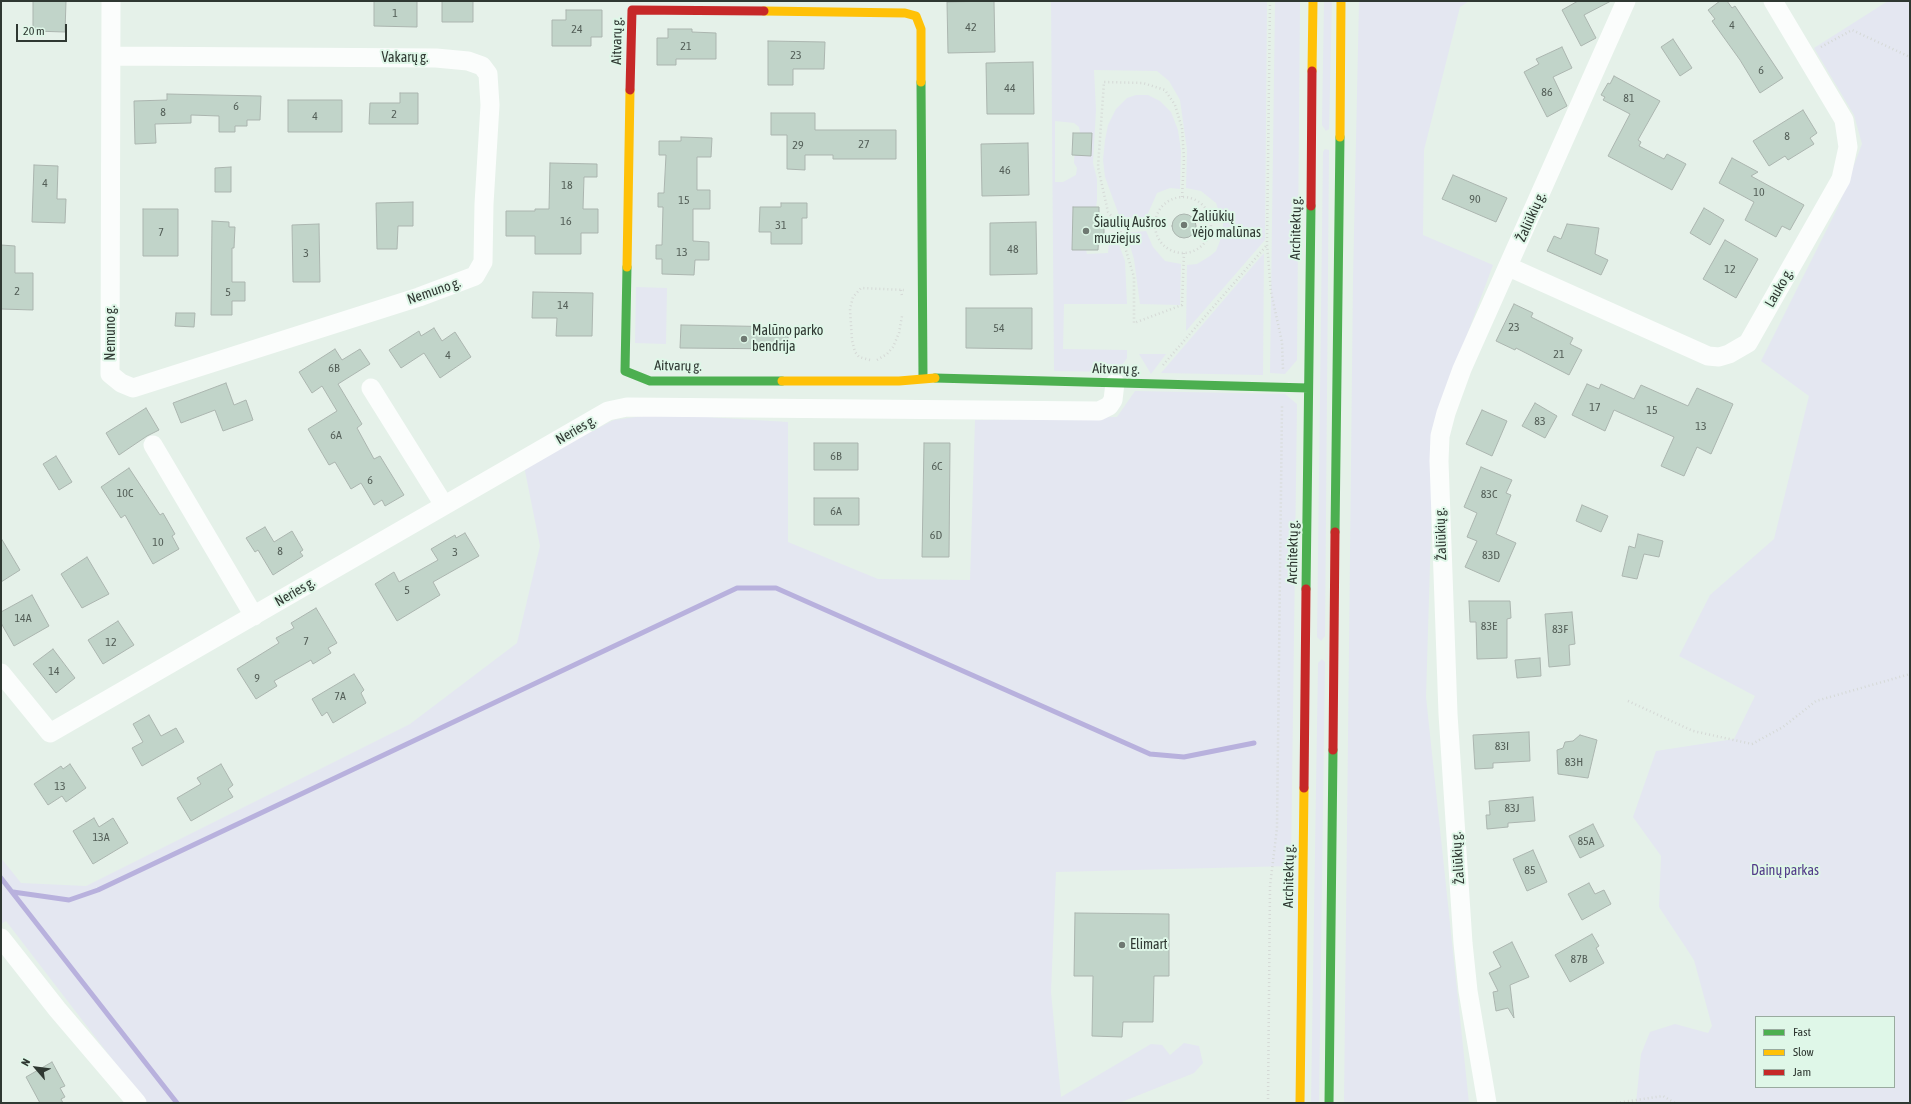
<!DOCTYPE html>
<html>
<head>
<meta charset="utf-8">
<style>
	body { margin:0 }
	#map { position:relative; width:1911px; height:1104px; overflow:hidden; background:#e5f1e9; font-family:"Asap Condensed",sans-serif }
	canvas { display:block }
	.frame { position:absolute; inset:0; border:2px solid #2f3832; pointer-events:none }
	.legend { position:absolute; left:1755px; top:1016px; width:140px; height:72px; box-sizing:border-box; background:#dff7e8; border:1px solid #99ab9f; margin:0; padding:5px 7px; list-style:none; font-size:12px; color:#2f3832 }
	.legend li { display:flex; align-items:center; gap:8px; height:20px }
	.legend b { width:20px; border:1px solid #99ab9f }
	.north { position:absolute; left:16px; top:1048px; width:40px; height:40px; -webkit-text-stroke:3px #dff7e8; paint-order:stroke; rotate:298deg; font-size:11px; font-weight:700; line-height:16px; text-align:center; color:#2f3832 }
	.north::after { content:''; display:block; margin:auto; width:14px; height:18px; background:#2f3832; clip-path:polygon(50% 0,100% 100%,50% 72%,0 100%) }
	.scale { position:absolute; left:16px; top:24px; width:51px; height:18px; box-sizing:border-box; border:2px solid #2f3832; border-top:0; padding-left:5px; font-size:12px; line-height:14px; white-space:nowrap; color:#2f3832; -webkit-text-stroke:3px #dff7e8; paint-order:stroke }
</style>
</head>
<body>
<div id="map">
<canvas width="1911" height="1104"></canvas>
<div class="frame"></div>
<ul class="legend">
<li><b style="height:5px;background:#4caf50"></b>Fast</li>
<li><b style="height:5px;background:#ffc107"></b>Slow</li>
<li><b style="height:5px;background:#c62828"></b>Jam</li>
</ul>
<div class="north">N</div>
<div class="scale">20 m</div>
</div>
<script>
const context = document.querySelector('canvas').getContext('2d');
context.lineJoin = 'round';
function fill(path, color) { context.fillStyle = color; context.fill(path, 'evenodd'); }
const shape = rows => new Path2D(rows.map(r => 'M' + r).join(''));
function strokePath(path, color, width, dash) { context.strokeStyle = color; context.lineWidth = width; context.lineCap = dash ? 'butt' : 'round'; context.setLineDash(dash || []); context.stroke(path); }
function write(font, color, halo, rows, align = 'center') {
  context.font = font + ' "Asap Condensed",sans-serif'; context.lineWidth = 4; context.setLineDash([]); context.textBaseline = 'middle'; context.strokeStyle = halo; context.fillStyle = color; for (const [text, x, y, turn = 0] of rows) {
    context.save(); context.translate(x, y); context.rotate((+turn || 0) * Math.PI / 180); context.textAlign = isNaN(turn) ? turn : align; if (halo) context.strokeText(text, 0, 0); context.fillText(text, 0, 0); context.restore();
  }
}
fill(shape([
	[1051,1,1267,1,1265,240,1186,331,1187,265,1197,264,1210,256,1216,251,1223,233,1223,223,1216,203,1201,191,1186,188,1187,150,1180,100,1169,81,1157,71,1094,70,1096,110,1093,163,1097,179,1097,200,1096,207,1073,207,1072,250,1086,250,1087,254,1108,253,1110,233,1115,234,1125,261,1127,304,1064,304,1063,349,1127,350,1127,358,1117,372,1054,371],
	[1055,121,1074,123,1079,127,1080,132,1075,147,1074,163,1077,168,1076,175,1063,182,1055,182],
	[1275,1,1300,1,1297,360,1285,374,1270,373],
	[1324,1,1332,1,1329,129,1326,131,1322,125],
	[1359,1,1469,1,1460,7,1424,150,1423,235,1493,265,1431,432,1432,498,1426,697,1469,1103,1344,1103,1353,279],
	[1888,1,1910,1,1910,1103,1636,1103,1641,1054,1650,1032,1675,1024,1708,1033,1712,1026,1694,960,1659,907,1661,856,1633,817,1656,751,1734,739,1755,696,1679,656,1710,595,1774,539,1809,396,1761,361,1838,207,1862,144,1854,115,1814,48],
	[1756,1017,1894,1017,1894,1087,1756,1087],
	[1136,95,1148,95,1160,101,1171,112,1178,130,1181,151,1180,189,1170,188,1157,193,1146,218,1120,218,1105,177,1103,160,1105,140,1108,125,1116,109,1127,98],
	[1325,149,1329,150,1325,636,1321,641,1317,637,1323,152],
	[1146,231,1153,247,1165,261,1181,264,1180,305,1140,304,1134,259,1126,233],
	[1264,253,1263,375,1161,373],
	[636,287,667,288,666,344,635,343],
	[1139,354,1166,354,1151,374],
	[1135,391,1285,394,1297,404,1291,866,1056,872,1051,992,1061,1097,1151,1044,1162,1045,1170,1055,1184,1043,1199,1046,1203,1063,1194,1073,1119,1103,146,1103,6,921,1,924,1,858,21,883,86,886,410,724,517,643,540,546,524,466,614,420,658,414,788,422,788,542,878,579,970,580,975,420,1117,417],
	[1322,659,1325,662,1319,1103,1311,1103,1318,663]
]), '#e4e7f1');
strokePath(shape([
	[1,878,177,1103],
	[13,892,69,900,98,890,737,588,776,588,1150,754,1184,757,1254,743]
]), '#b8b1dd', 5);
const building = shape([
	[33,1,66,1,65,32,33,31,33,1],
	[374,1,417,1,417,27,374,26,374,1],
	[442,1,473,1,473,22,442,22,442,1],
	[994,1,995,52,948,53,947,2,994,1],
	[1578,1,1611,1,1584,15,1596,38,1581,46,1562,10,1578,1],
	[1720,1,1727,1,1732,8,1735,6,1783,78,1760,93,1740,60,1712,21,1715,19,1708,10,1720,1],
	[566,10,602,10,602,37,591,37,591,46,552,46,552,20,566,20,566,10],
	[668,29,692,29,692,32,716,33,716,59,676,59,676,65,657,65,657,38,668,38,668,29],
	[1673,39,1692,68,1680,76,1661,47,1673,39],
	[768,41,825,42,824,69,793,69,793,85,768,85,768,41],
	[1562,47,1572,68,1553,77,1567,106,1547,117,1524,72,1539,64,1536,59,1562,47],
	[1033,62,1034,114,987,114,986,63,1033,62],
	[1614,76,1660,101,1638,140,1641,142,1639,146,1664,159,1667,154,1686,164,1672,190,1608,156,1630,114,1603,100,1605,97,1601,95,1608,83,1610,84,1614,76],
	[400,93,418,93,418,124,369,124,370,103,400,103,400,93],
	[167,94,261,96,260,120,247,120,247,126,235,126,235,132,219,132,219,116,191,115,191,123,155,124,156,143,135,144,134,101,167,100,167,94],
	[288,100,342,100,342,132,288,132,288,100],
	[1803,110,1817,133,1810,138,1814,144,1788,160,1785,156,1769,166,1753,141,1803,110],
	[771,113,815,113,815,130,896,130,896,159,833,159,833,155,805,155,805,170,787,169,787,135,771,135,771,113],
	[1073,133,1092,133,1091,156,1072,155,1073,133],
	[681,137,712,138,711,157,697,157,697,190,710,190,710,209,693,209,693,241,709,242,709,260,695,260,694,275,662,274,662,259,656,259,656,245,662,245,663,207,658,207,658,193,664,193,666,155,659,155,659,141,681,141,681,137],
	[1028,143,1029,195,982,196,981,144,1028,143],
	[1732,158,1758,172,1751,176,1804,205,1790,230,1782,226,1776,237,1745,220,1754,202,1719,183,1732,158],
	[550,163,597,164,597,177,584,177,583,209,598,209,598,233,581,233,581,254,535,254,535,236,506,236,506,211,535,211,535,209,549,209,550,163],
	[34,165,58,166,57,199,66,199,65,223,32,222,34,165],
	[231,167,231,192,215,192,215,168,231,167],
	[1453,175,1507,198,1496,222,1442,199,1453,175],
	[413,202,413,226,398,226,397,249,377,249,376,203,413,202],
	[781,203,807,203,807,218,802,218,802,244,771,244,771,232,759,232,760,207,781,207,781,203],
	[1073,207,1099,207,1099,220,1104,220,1104,234,1099,234,1098,250,1072,250,1073,207],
	[1704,208,1724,220,1710,245,1690,233,1704,208],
	[143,209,178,209,178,256,143,256,143,209],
	'1172 226a12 12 0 1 1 24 0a12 12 0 1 1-24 0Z',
	[212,221,229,222,229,227,235,227,234,248,232,248,232,282,245,282,245,301,232,301,232,315,211,315,212,221],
	[1036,222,1037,274,990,275,990,223,1036,222],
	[319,224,320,282,293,282,292,225,319,224],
	[1567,224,1599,228,1595,254,1608,260,1601,275,1547,251,1554,236,1561,239,1567,224],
	[1725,240,1758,259,1736,298,1703,279,1725,240],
	[1,245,15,246,15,273,33,273,33,310,1,309,1,245],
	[533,292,593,293,592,336,556,336,557,318,532,318,533,292],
	[1514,304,1533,313,1531,317,1573,338,1570,344,1582,350,1569,375,1516,348,1515,350,1496,341,1514,304],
	[966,308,1032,308,1032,349,966,348,966,308],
	[176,313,195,313,194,327,175,326,176,313],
	[681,325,788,327,788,349,680,348,681,325],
	[434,328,442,341,455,332,471,357,440,378,424,353,401,368,389,350,419,331,421,336,434,328],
	[335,349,342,360,360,349,370,364,338,384,362,424,357,428,374,459,380,456,404,495,385,506,382,500,374,505,361,483,351,489,335,462,329,465,308,429,337,411,322,386,312,393,299,372,335,349],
	[226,383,234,405,246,400,253,420,223,431,215,410,181,423,173,403,226,383],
	[1587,384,1599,389,1601,384,1634,399,1641,385,1688,406,1697,388,1733,404,1711,454,1697,447,1684,476,1661,466,1674,437,1614,410,1605,431,1572,415,1587,384],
	[1535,403,1557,416,1545,438,1522,426,1535,403],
	[146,408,159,430,147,436,119,455,106,433,146,408],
	[1482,410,1507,421,1492,456,1466,444,1482,410],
	[814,443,858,443,858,470,814,470,814,443],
	[924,443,950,443,949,557,922,557,924,443],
	[56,456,72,482,59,490,43,464,56,456],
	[1481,467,1512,480,1506,493,1511,495,1496,534,1516,543,1499,582,1465,567,1477,541,1467,537,1477,513,1464,507,1481,467],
	[129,468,160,515,163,513,175,534,172,536,179,549,153,564,125,515,121,518,101,487,129,468],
	[814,498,859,498,859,525,814,525,814,498],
	[1582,505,1608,516,1601,532,1576,521,1582,505],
	[265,527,274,542,292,531,303,550,300,552,303,556,273,575,258,550,255,552,246,538,265,527],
	[465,533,479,556,433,582,440,595,397,621,375,584,394,572,399,582,438,560,431,549,455,535,456,538,465,533],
	[1638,534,1663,541,1659,557,1644,554,1637,579,1622,576,1629,546,1635,548,1638,534],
	[1,538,20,570,1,582,1,538],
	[87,557,109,594,82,608,61,574,87,557],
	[32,595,49,626,14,646,1,623,1,612,32,595],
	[1469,601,1510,601,1511,618,1507,619,1507,658,1477,659,1476,622,1470,622,1469,601],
	[316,608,337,643,328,648,331,653,313,664,311,660,274,681,277,686,256,699,237,669,279,643,276,638,294,628,291,623,316,608],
	[1572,612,1575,644,1569,645,1570,665,1549,667,1545,614,1572,612],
	[118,621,134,645,103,664,88,640,118,621],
	[53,649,75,678,56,693,33,664,53,649],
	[1540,658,1541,676,1517,678,1515,660,1540,658],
	[354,674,364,690,361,693,366,703,333,723,327,712,322,716,312,699,354,674],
	[149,715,161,736,176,728,184,742,142,766,132,748,143,742,133,724,149,715],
	[1529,732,1530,761,1493,763,1493,768,1475,769,1473,735,1529,732],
	[1580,735,1597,740,1588,778,1558,774,1557,750,1563,748,1565,742,1573,741,1580,735],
	[70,764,86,788,66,802,62,796,48,805,34,784,61,766,63,769,70,764],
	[221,764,233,785,228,789,233,797,191,821,177,798,201,784,197,778,221,764],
	[1533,797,1535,821,1508,823,1508,827,1487,829,1486,815,1490,815,1489,801,1533,797],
	[94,818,99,827,113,818,128,843,93,864,73,831,94,818],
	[1593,824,1604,846,1580,858,1569,836,1593,824],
	[1533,850,1547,882,1527,891,1513,859,1533,850],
	[1589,883,1595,894,1604,890,1611,904,1582,920,1568,894,1589,883],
	[1075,913,1169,914,1169,976,1154,976,1153,1022,1123,1022,1122,1037,1092,1036,1093,976,1074,976,1075,913],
	[1592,934,1599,946,1596,948,1604,963,1570,982,1555,955,1592,934],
	[1512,942,1529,977,1510,985,1514,1018,1508,1008,1496,1011,1493,992,1498,991,1489,973,1501,967,1493,952,1512,942],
	[52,1062,65,1086,60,1088,65,1097,61,1099,63,1103,40,1103,26,1077,52,1062]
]);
fill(building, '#c1d4c9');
strokePath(building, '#abb5af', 1);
strokePath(shape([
	[1270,1,1267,244,1271,292,1282,342,1283,369],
	[1821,47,1852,30,1910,57],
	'1155 225a28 28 0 1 1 56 0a28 28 0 1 1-56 0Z',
	[1182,197,1184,159,1182,128,1175,105,1165,90,1143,83,1104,82,1098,167,1108,212,1118,224,1134,277,1134,323,1182,305,1184,253],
	[1118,224,1155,224],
	[901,290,902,296],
	[870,360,859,357,855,352,852,340,850,309,853,297,861,288,904,290],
	[877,360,887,354,893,347,899,333,902,316],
	[1163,365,1267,245],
	[1628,701,1693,731,1752,744,1783,727,1816,701,1910,674],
	[1268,1103,1270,886,1277,828,1282,406],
	[1616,1103,1663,1096,1675,1103]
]), '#d5d9d6', 2.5, [1, 3]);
strokePath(shape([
	[111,1,110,374,121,383,133,388,419,297,475,276,483,262,484,204,490,105,488,74,482,66,468,61,436,58,113,56],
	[1509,267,1708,356,1719,357,1729,354,1748,343,1841,179,1848,147,1844,120,1773,1],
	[371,388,444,505],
	[153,445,254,616],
	[1,673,50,733,608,411,627,407,1099,411,1109,406,1113,400,1115,383],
	[1,938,57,1009,137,1103],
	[1487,1103,1468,991,1463,943,1448,714,1439,461,1440,436,1446,413,1462,369,1626,1]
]), '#fbfdfc', 19);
strokePath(shape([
	[921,82,923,378],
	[627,267,625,371,650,381,782,381],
	[935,378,1308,388],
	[1335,532,1340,137],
	[1306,589,1311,206],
	[1329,1103,1333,750]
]), '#4caf50', 9);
strokePath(shape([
	[764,11,905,13,916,16,921,29,921,82],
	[1312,71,1313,1],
	[1340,137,1341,1],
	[627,267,630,90],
	[782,381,899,381,935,378],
	[1300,1103,1304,788]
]), '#ffc107', 9);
strokePath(shape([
	[630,90,632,10,764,11],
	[1311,206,1312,71],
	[1333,750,1335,532],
	[1304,788,1306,589]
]), '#c62828', 9);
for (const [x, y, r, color] of [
	[1184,225,4,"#6f7972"],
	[1086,231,4,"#6f7972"],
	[744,339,4,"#6f7972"],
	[1122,945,4,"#6f7972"]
]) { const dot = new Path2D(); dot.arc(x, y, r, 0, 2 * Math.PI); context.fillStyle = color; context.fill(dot); strokePath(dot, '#dff7e8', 1.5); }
write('12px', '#545f58', null, [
	["1",395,13],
	["4",1732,25],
	["42",971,27],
	["24",577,29],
	["21",686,46],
	["23",796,55],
	["6",1761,70],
	["44",1010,88],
	["86",1547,92],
	["81",1629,98],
	["6",236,106],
	["8",163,112],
	["2",394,114],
	["4",315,116],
	["8",1787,136],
	["27",864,144],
	["29",798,145],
	["46",1005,170],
	["4",45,183],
	["18",567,185],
	["10",1759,192],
	["90",1475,199],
	["15",684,200],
	["16",566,221],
	["31",781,225],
	["7",161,232],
	["48",1013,249],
	["13",682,252],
	["3",306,253],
	["12",1730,269],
	["2",17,291],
	["5",228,292],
	["14",563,305],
	["23",1514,327],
	["54",999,328],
	["21",1559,354],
	["4",448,355],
	["6B",334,368],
	["17",1595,407],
	["15",1652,410],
	["83",1540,421],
	["13",1701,426],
	["6A",336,435],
	["6B",836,456],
	["6C",937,466],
	["6",370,480],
	["10C",125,493],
	["83C",1489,494],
	["6A",836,511],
	["6D",936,535],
	["10",158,542],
	["8",280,551],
	["3",455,552],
	["83D",1491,555],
	["5",407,590],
	["14A",23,618],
	["83E",1489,626],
	["83F",1560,629],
	["7",306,641],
	["12",111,642],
	["14",54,671],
	["9",257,678],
	["7A",340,696],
	["83I",1502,746],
	["83H",1574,762],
	["13",60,786],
	["83J",1512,808],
	["13A",101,837],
	["85A",1586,841],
	["85",1530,870],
	["87B",1579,959]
]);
write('14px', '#2f3832', '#dff7e8', [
	["Aitvarų g.",617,41,-89],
	["Vakarų g.",405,58],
	["Žaliūkių g.",1531,217,-66],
	["Architektų g.",1296,228,-89],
	["Lauko g.",1779,288,-60],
	["Nemuno g.",434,291,-19],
	["Nemuno g.",111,333,-90],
	["Aitvarų g.",678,366,1],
	["Aitvarų g.",1116,369,1],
	["Neries g.",576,430,-30],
	["Žaliūkių g.",1441,534,-92],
	["Architektų g.",1293,552,-89],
	["Neries g.",295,592,-30],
	["Žaliūkių g.",1458,858,-94],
	["Architektų g.",1289,876,-89]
]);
write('14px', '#2f3832', '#dff7e8', [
	["Žaliūkių",1192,217],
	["vėjo malūnas",1192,233],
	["Šiaulių Aušros",1094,223],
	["muziejus",1094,239],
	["Malūno parko",752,331],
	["bendrija",752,347],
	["Elimart",1130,945]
], 'left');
write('14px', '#523b89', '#dff7e8', [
	["Dainų parkas",1785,871]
]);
</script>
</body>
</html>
